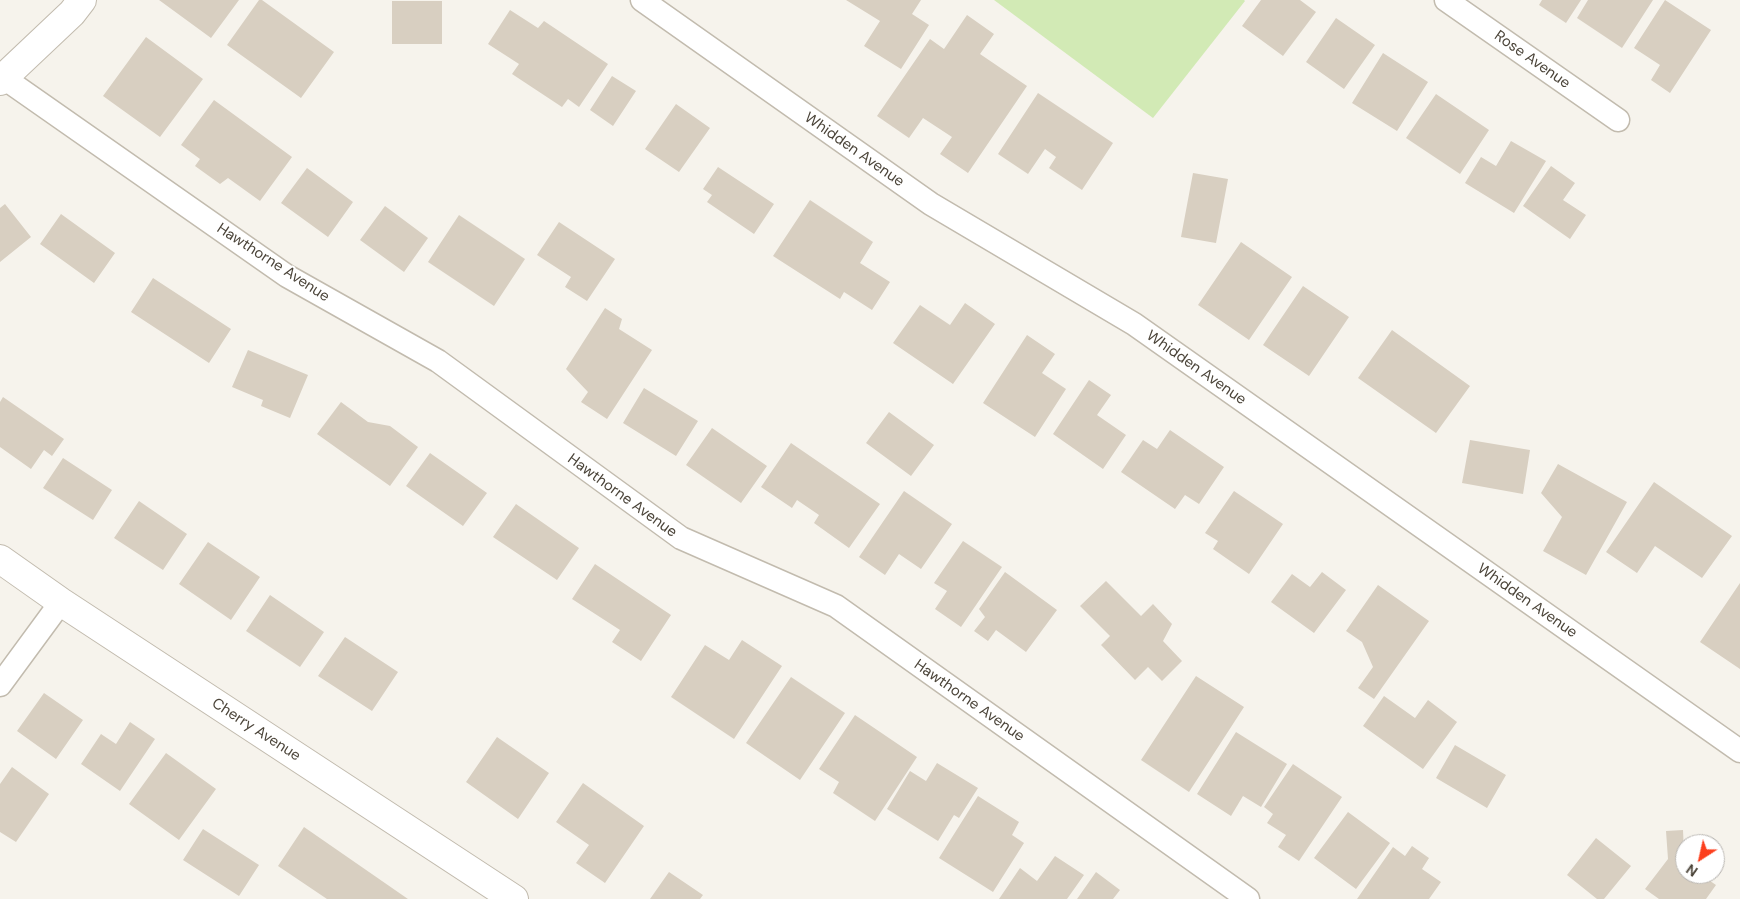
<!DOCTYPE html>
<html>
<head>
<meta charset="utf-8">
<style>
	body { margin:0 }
	#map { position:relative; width:1740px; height:899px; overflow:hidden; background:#f6f3ec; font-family:"DM Sans",sans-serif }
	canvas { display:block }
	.north { position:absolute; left:1675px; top:834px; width:50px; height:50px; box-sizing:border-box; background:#fff; border:1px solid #b7b4b0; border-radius:50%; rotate:215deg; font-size:14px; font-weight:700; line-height:20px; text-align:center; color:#4b4439 }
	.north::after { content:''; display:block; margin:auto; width:18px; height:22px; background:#fc3f1d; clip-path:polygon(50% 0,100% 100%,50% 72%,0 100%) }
</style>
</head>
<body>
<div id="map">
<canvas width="1740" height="899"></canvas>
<div class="north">N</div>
</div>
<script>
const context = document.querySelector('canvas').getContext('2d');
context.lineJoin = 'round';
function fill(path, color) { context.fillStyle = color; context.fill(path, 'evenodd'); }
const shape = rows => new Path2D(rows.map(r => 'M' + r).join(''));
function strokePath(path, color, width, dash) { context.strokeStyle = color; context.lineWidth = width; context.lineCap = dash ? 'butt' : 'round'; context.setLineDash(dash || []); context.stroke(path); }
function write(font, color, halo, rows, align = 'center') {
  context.font = font + ' "DM Sans",sans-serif'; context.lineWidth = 4; context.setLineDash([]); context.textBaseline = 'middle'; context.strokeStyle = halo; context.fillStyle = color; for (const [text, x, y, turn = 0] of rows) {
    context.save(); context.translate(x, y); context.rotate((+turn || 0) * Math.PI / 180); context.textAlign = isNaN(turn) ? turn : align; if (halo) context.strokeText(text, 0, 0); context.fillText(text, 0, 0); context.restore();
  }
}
fill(shape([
	[994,0,1244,0,1245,1,1153,118]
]), '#d2eab5');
fill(shape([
	[159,0,239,0,211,38],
	[259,0,262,0,334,52,301,98,227,45],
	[846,0,921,0,912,14,929,25,901,69,864,46,880,21],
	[1261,0,1300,0,1316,12,1283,56,1242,26],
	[1542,0,1581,0,1566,23,1539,5],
	[1588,0,1653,0,1622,48,1577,18],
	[1665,0,1711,30,1670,93,1651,80,1660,65,1634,48],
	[392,1,442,1,442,44,392,44],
	[510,10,538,28,544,21,608,64,579,107,568,99,562,107,512,74,519,64,488,44],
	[967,15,994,34,980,54,1027,86,968,173,940,154,952,137,923,118,909,138,877,116,930,39,944,49],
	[1336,18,1375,45,1344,89,1306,62],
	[146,37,203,79,160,137,103,96],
	[1383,53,1428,82,1397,131,1352,103],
	[612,76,636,91,613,126,590,110],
	[1038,93,1113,143,1082,190,1049,168,1056,157,1045,149,1028,174,998,154],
	[1436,94,1489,130,1460,174,1406,138],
	[214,100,292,157,260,201,228,178,220,184,195,166,200,159,181,145],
	[676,104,710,128,679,172,645,149],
	[1511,141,1546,161,1514,213,1465,183,1481,157,1496,166],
	[1551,166,1575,183,1563,200,1586,215,1570,239,1523,206],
	[718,167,774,204,754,234,707,202,712,195,703,189],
	[307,168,353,202,328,237,281,203],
	[1193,173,1228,179,1216,243,1181,237],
	[810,200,873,242,860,263,890,282,872,310,844,292,840,299,773,256],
	[5,204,31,237,0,262,0,208],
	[385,206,428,238,404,272,360,240],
	[61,214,115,253,94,283,40,244],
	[459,215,525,259,494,306,428,262],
	[559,222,615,259,587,301,565,287,571,277,537,255],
	[1241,242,1292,277,1249,340,1198,305],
	[153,278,231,329,209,363,131,312],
	[1303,286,1349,317,1309,376,1263,345],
	[965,303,995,324,953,384,893,343,920,305,950,325],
	[605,308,622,319,619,329,652,350,607,419,581,402,588,392,566,369],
	[1392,330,1470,386,1436,433,1358,378],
	[1027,335,1055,354,1042,373,1066,389,1035,437,983,403],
	[248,350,308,375,290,418,261,406,263,400,232,387],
	[1089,380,1111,395,1097,415,1126,435,1103,469,1053,434],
	[644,388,698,421,676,456,623,423],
	[3,397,64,439,52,456,44,450,31,469,0,447,0,402],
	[341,402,368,422,390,426,418,447,390,486,317,434],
	[889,412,934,445,911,476,866,443],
	[712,428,767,466,741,503,686,465],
	[1170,430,1224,467,1199,504,1185,495,1175,509,1121,472,1143,440,1157,449],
	[1470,440,1530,450,1523,494,1462,483],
	[791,443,880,504,849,548,814,523,819,515,797,500,792,508,761,487],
	[430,453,487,493,463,526,406,486],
	[63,458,112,490,93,520,43,488],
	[1558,464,1627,502,1586,575,1543,551,1562,517,1541,493],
	[1654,482,1732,536,1702,578,1655,546,1637,573,1606,552],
	[904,491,952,524,921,569,899,554,885,575,859,557],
	[1234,491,1283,524,1249,574,1213,549,1218,541,1205,533],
	[139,501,187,534,163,570,114,538],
	[516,504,579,548,557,580,493,537],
	[963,541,1002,567,961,627,935,609,947,591,934,583],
	[208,542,260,577,231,620,179,584],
	[595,564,671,615,641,661,612,642,620,630,572,599],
	[1005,572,1057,610,1026,652,996,630,988,641,974,631,985,617,979,609],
	[1322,572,1346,590,1314,633,1271,602,1292,574,1310,587],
	[1106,581,1141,616,1153,604,1172,624,1163,641,1182,661,1162,681,1148,667,1135,680,1101,645,1110,636,1080,606],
	[1740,583,1740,669,1700,642],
	[1378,585,1429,621,1374,699,1358,688,1373,667,1362,642,1346,631],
	[270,595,324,632,300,667,246,631],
	[345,637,398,672,372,711,318,676],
	[742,640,782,666,734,739,671,697,705,645,729,660],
	[1196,676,1244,707,1189,792,1141,760],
	[791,677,845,713,800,780,746,743],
	[44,693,83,720,56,759,17,731],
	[1384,696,1415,718,1428,700,1457,722,1423,769,1363,726],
	[855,715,917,757,875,821,833,793,839,782,819,769],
	[130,722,155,739,120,791,81,764,101,734,116,744],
	[1236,732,1287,764,1261,807,1243,796,1231,816,1197,794],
	[497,737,549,773,518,819,466,782],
	[1455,745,1506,775,1487,808,1436,778],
	[166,753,216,789,179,840,129,804],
	[937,763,978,788,959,818,954,815,938,841,887,809,910,771,926,781],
	[1293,764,1342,797,1299,861,1278,847,1286,835,1267,823,1273,814,1264,807],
	[12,767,49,794,16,842,0,832,0,784],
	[583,783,644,826,605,883,576,863,589,845,556,822],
	[978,796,1019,822,1012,835,1024,843,993,892,939,858],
	[1348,812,1390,843,1356,889,1314,858],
	[304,827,408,899,327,899,278,866],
	[203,829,259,865,239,896,183,860],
	[1683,830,1685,874,1700,874,1716,885,1706,899,1659,899,1645,889,1668,859,1666,831],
	[1596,838,1631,866,1604,899,1597,899,1567,875],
	[1412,846,1429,858,1422,869,1441,882,1429,899,1357,899,1393,847,1405,856],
	[1055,856,1084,875,1067,899,999,899,1020,868,1037,881],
	[669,872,703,895,700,899,650,899],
	[1096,872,1120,890,1113,899,1077,899]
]), '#d8cfc1');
const minor = shape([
	[642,0,931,204,1134,324,1740,751],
	[1446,0,1618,120],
	[4,78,287,276,438,361,681,538,836,606,1248,899],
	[0,685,61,602]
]);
const tertiary = shape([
	[0,81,72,13,82,0],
	[0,559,61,602,514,899]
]);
strokePath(minor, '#c2bbae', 25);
strokePath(tertiary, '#c2bbae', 30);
strokePath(minor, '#fff', 22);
strokePath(tertiary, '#fff', 28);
write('15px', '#4b4439', '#fff', [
	["Rose Avenue",1532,60,35],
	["Whidden Avenue",854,150,35],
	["Hawthorne Avenue",273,263,33],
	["Whidden Avenue",1196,368,35],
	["Hawthorne Avenue",622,496,36],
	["Whidden Avenue",1527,601,35],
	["Hawthorne Avenue",969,701,35],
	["Cherry Avenue",256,730,33]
]);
</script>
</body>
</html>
